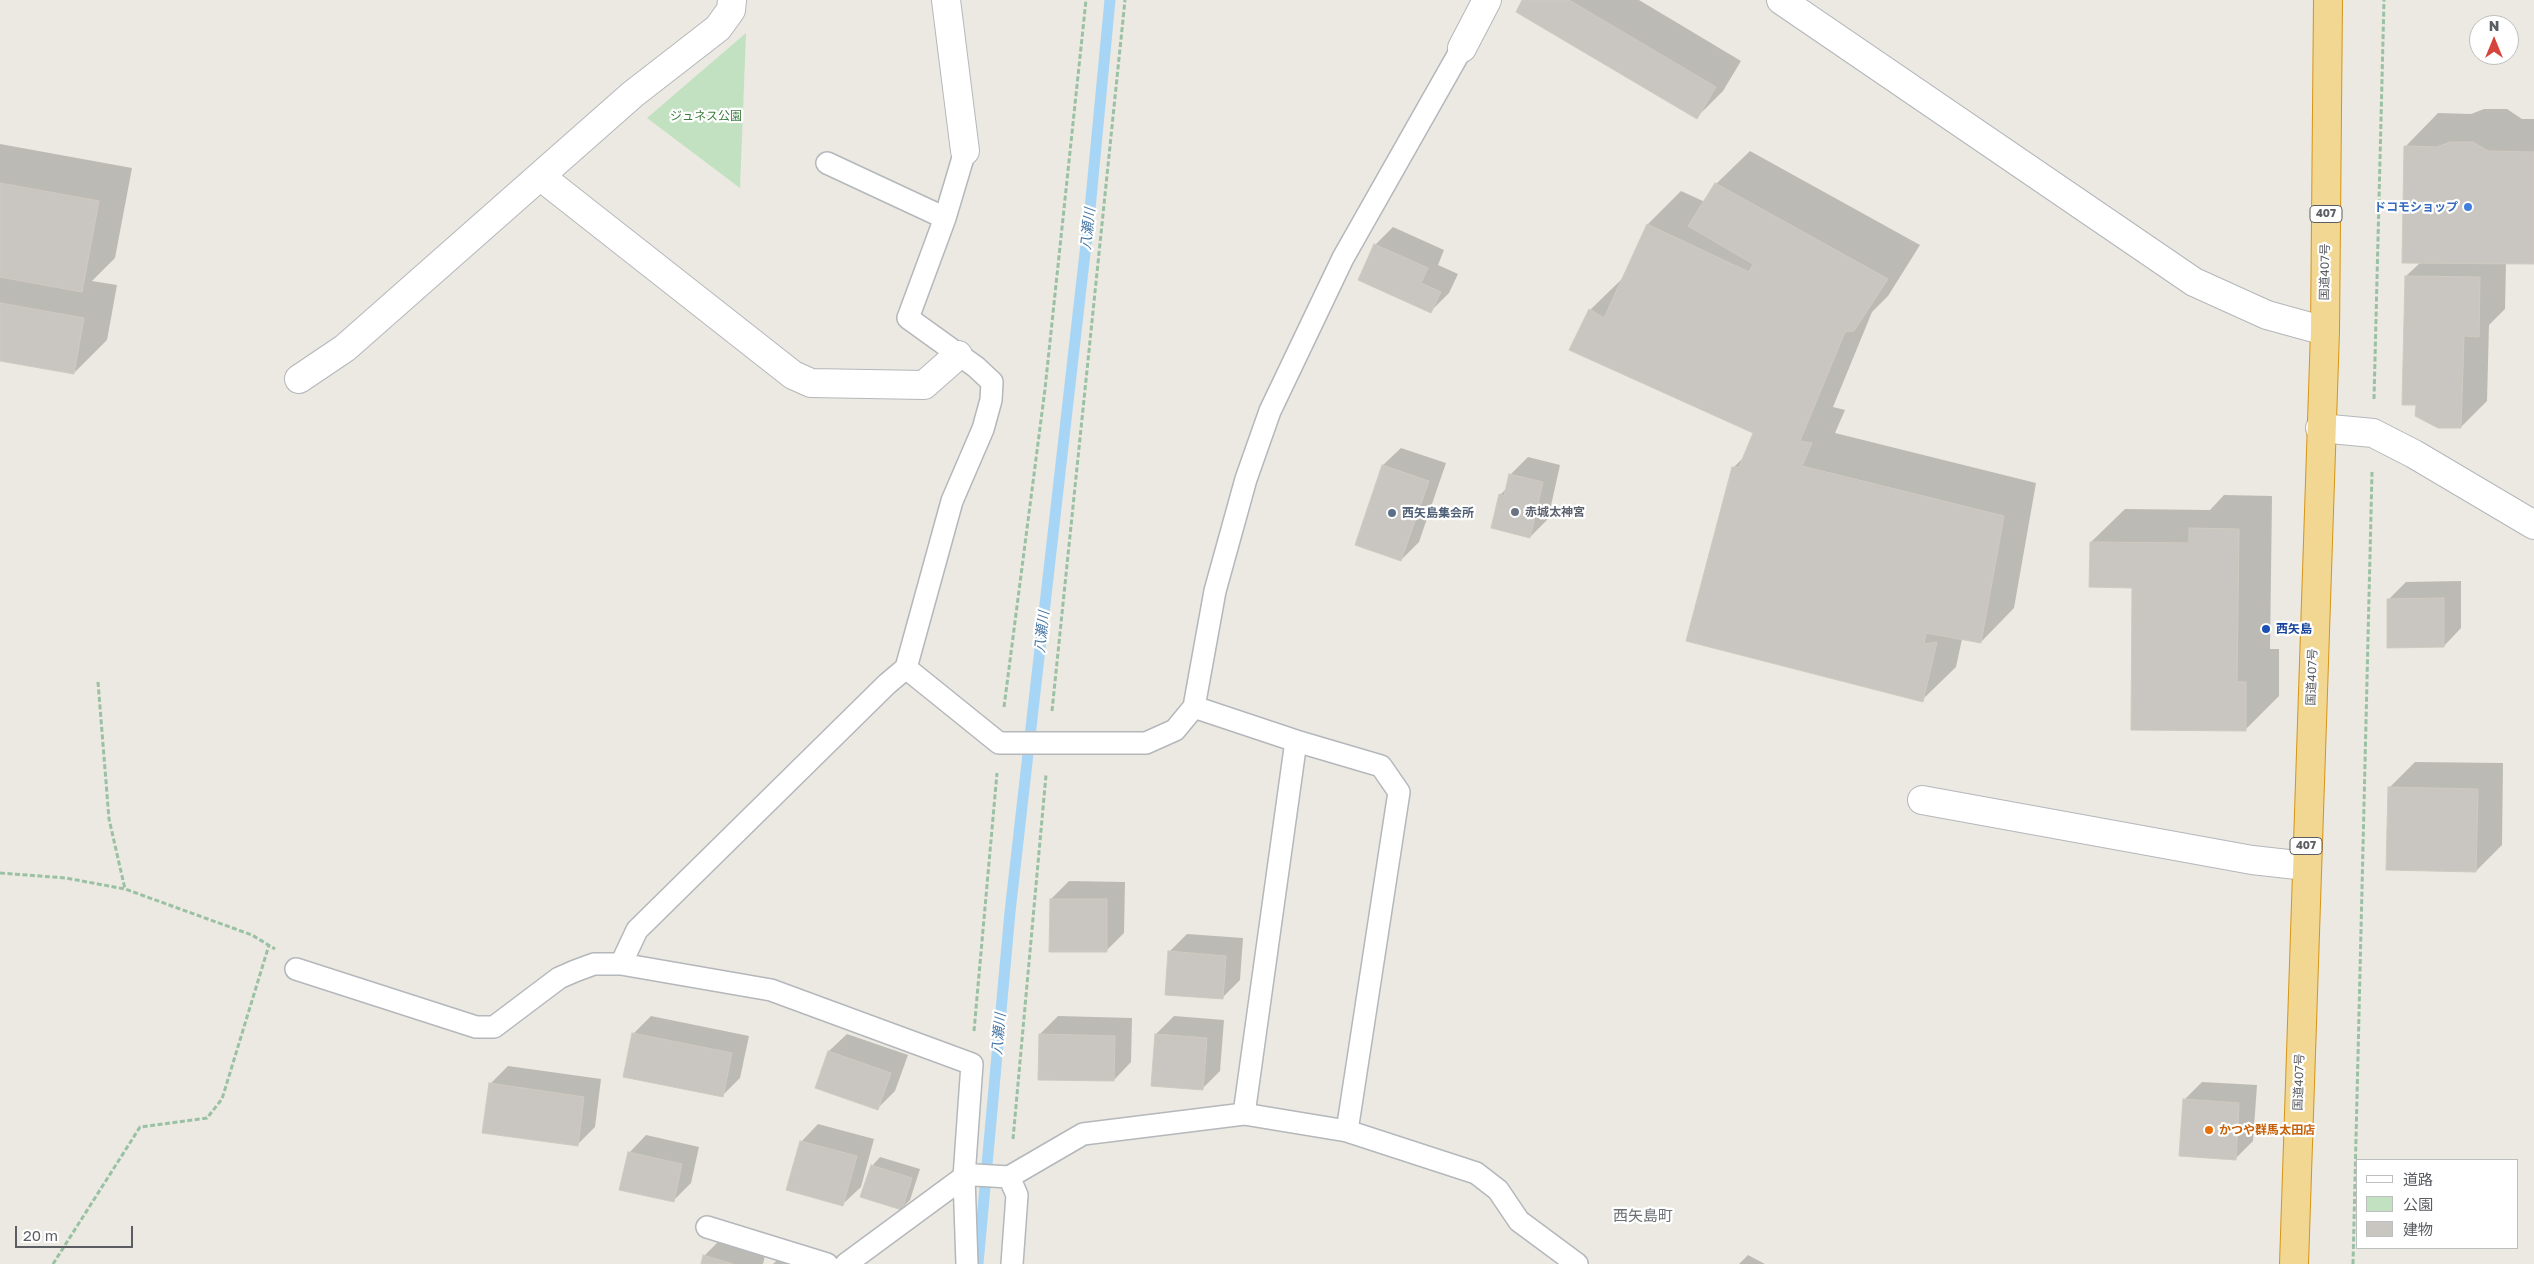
<!DOCTYPE html>
<html>
<head>
<meta charset="utf-8">
<style>
	body { margin:0 }
	#map { position:relative; width:2534px; height:1264px; overflow:hidden; background:#ebe9e1; font-family:"Golos Text","Noto Sans JP",sans-serif }
	canvas { display:block }
	.legend { position:absolute; left:2356px; top:1159px; width:162px; height:90px; box-sizing:border-box; background:#fff; border:1px solid #bdbec0; margin:0; padding:6px 9px; list-style:none; font-size:15px; color:#5a5d61 }
	.legend li { display:flex; align-items:center; gap:10px; height:25px }
	.legend b { width:25px; border:1px solid #bdbec0 }
	.north { position:absolute; left:2469px; top:15px; width:50px; height:50px; box-sizing:border-box; background:#fff; border:1px solid #bdbec0; border-radius:50%; rotate:0deg; font-size:14px; font-weight:700; line-height:20px; text-align:center; color:#5a5d61 }
	.north::after { content:''; display:block; margin:auto; width:18px; height:22px; background:#d6443c; clip-path:polygon(50% 0,100% 100%,50% 72%,0 100%) }
	.scale { position:absolute; left:15px; top:1226px; width:118px; height:22px; box-sizing:border-box; border:2px solid #5a5d61; border-top:0; padding-left:6px; font-size:15px; line-height:18px; white-space:nowrap; color:#5a5d61; -webkit-text-stroke:4px #fff; paint-order:stroke }
</style>
</head>
<body>
<div id="map">
<canvas width="2534" height="1264"></canvas>
<ul class="legend">
<li><b style="height:6px;background:#fff"></b>道路</li>
<li><b style="height:14px;background:#c1e1c0"></b>公園</li>
<li><b style="height:14px;background:#c9c5c0"></b>建物</li>
</ul>
<div class="north">N</div>
<div class="scale">20 m</div>
</div>
<script>
const context = document.querySelector('canvas').getContext('2d');
context.lineJoin = 'round';
function fill(path, color) { context.fillStyle = color; context.fill(path, 'evenodd'); }
const shape = rows => new Path2D(rows.map(r => 'M' + r).join(''));
function strokePath(path, color, width, dash) { context.strokeStyle = color; context.lineWidth = width; context.lineCap = dash ? 'butt' : 'round'; context.setLineDash(dash || []); context.stroke(path); }
function write(font, color, halo, rows, align = 'center') {
  context.font = font + ' "Golos Text","Noto Sans JP",sans-serif'; context.lineWidth = 4.5; context.setLineDash([]); context.textBaseline = 'middle'; context.strokeStyle = halo; context.fillStyle = color; for (const [text, x, y, turn = 0] of rows) {
    context.save(); context.translate(x, y); context.rotate((+turn || 0) * Math.PI / 180); context.textAlign = isNaN(turn) ? turn : align; if (halo) context.strokeText(text, 0, 0); context.fillText(text, 0, 0); context.restore();
  }
}
fill(shape([
	[746,33,740,188,647,118]
]), '#c1e1c0');
fill(shape([
	[1524,0,1639,0,1741,61,1723,91,1697,117],
	[2484,109,2507,109,2522,119,2534,119,2534,263,2506,263,2505,309,2489,325,2487,401,2461,427,2406,276,2421,262,2405,147,2438,113,2471,114],
	[0,144,132,168,115,258,92,281,117,285,107,340,74,373,0,360],
	[1750,151,1920,245,1888,296,1872,312,1833,407,1845,410,1835,433,2036,483,2014,608,1981,642,1962,639,1956,667,1922,700,1733,468,1745,456,1754,432,1590,310,1624,277,1648,224,1681,191,1705,202,1716,184],
	[1393,227,1444,250,1438,265,1458,274,1449,293,1431,311,1375,245],
	[1401,448,1446,463,1419,542,1401,560,1356,544,1383,465],
	[1528,457,1560,465,1548,519,1530,537,1500,495,1507,488,1510,475],
	[2224,495,2272,496,2270,649,2279,649,2279,696,2245,730,2133,587,2091,542,2125,509,2210,510],
	[2461,581,2461,628,2444,646,2388,600,2406,582],
	[2415,762,2503,763,2502,845,2476,871,2389,788],
	[1069,881,1125,882,1124,933,1106,951,1051,899],
	[1187,934,1243,938,1240,980,1222,998,1169,952],
	[651,1016,749,1036,740,1078,722,1096,633,1034],
	[1058,1016,1132,1018,1131,1062,1114,1080,1040,1034],
	[1174,1016,1224,1020,1220,1071,1203,1088,1156,1034],
	[847,1034,908,1055,895,1091,878,1108,816,1087,829,1051],
	[508,1066,601,1079,595,1127,577,1145,490,1084],
	[2202,1082,2257,1085,2253,1141,2235,1159,2184,1100],
	[818,1124,874,1139,861,1187,843,1204,801,1142],
	[646,1135,699,1147,691,1183,673,1201,629,1153],
	[880,1157,920,1169,910,1200,901,1209,872,1166],
	[722,1238,766,1251,763,1264,702,1264,704,1256],
	[784,1254,822,1264,773,1264],
	[1748,1255,1765,1264,1739,1264]
]), '#0003');
strokePath(shape([
	[978,1264,1010,912,1090,209,1110,0]
]), '#a7d5f6', 11);
const building = shape([
	[1522,0,1569,0,1716,87,1697,119,1516,12,1522,0],
	[2450,142,2473,142,2488,151,2534,152,2534,264,2402,263,2404,146,2437,147,2450,142],
	[0,183,99,201,82,292,0,277,0,183],
	[1715,183,1888,279,1854,331,1845,332,1800,441,1812,443,1802,466,2004,516,1981,643,1926,633,1924,644,1937,642,1923,702,1686,641,1732,467,1739,467,1753,433,1569,350,1589,309,1604,318,1647,224,1749,272,1753,264,1688,226,1715,183],
	[1374,244,1428,268,1421,283,1441,292,1431,313,1358,280,1374,244],
	[2405,276,2480,277,2479,337,2464,336,2461,428,2438,428,2415,416,2416,405,2402,405,2405,276],
	[0,303,84,318,74,374,0,361,0,303],
	[1382,465,1429,481,1401,561,1355,545,1382,465],
	[1509,474,1543,482,1530,538,1491,528,1499,494,1504,496,1509,474],
	[2189,528,2239,529,2237,682,2246,682,2246,731,2131,730,2132,588,2089,587,2090,542,2189,543,2189,528],
	[2444,598,2444,647,2387,648,2387,599,2444,598],
	[2388,787,2478,789,2476,872,2386,870,2388,787],
	[1050,899,1107,899,1107,952,1049,952,1050,899],
	[1168,951,1226,956,1223,999,1165,995,1168,951],
	[632,1033,732,1053,723,1097,623,1077,632,1033],
	[1039,1034,1115,1036,1114,1081,1038,1080,1039,1034],
	[1155,1034,1207,1038,1203,1090,1151,1086,1155,1034],
	[828,1051,891,1073,878,1110,815,1088,828,1051],
	[489,1083,584,1097,578,1146,482,1133,489,1083],
	[2183,1099,2239,1103,2236,1160,2179,1156,2183,1099],
	[800,1141,857,1156,843,1206,786,1190,800,1141],
	[628,1152,682,1164,674,1202,619,1190,628,1152],
	[871,1165,912,1178,902,1210,860,1197,871,1165],
	[703,1255,733,1264,701,1264,703,1255]
]);
fill(building, '#c9c5c0');
strokePath(building, '#cfcac0', 1);
const lane = shape([
	[827,163,945,218],
	[906,668,999,743,1146,743,1175,730,1194,707,1215,591,1246,479,1270,411,1343,258,1462,48],
	[1194,707,1296,741,1244,1114],
	[1296,741,1381,766,1399,792,1347,1131],
	[621,964,637,930,887,684,906,668,952,501,983,429,991,400,992,382,976,367,908,318,945,218,965,151],
	[296,969,476,1027,494,1027,559,978,575,971,594,964,621,964,771,990,972,1064,964,1177,967,1264],
	[1009,1177,1017,1195,1012,1264],
	[707,1227,827,1264],
	[846,1264,964,1177,975,1175,1009,1177,1083,1134,1244,1114,1347,1131,1476,1173,1498,1190,1519,1221,1577,1264]
]);
const street = shape([
	[946,0,965,151],
	[1462,48,1487,0],
	[540,176,793,375,811,383,924,385,958,355],
	[299,379,345,348,633,94,718,28,731,10,732,0],
	[2320,428,2373,433,2414,454,2534,525],
	[1922,800,2252,860,2306,866]
]);
const secondary = shape([
	[1781,0,2194,282,2267,315,2325,331]
]);
const highway = shape([
	[2294,1264,2325,331,2328,0]
]);
strokePath(lane, '#b4b7bb', 24);
strokePath(street, '#b4b7bb', 30);
strokePath(secondary, '#b3b6ba', 30);
strokePath(highway, '#d69517', 30);
strokePath(shape([
	[2374,399,2384,0],
	[98,682,109,819,125,889],
	[1004,707,1045,389,1086,0],
	[1052,711,1125,0],
	[0,873,66,878,125,889,252,935,275,949],
	[974,1031,997,773],
	[1013,1139,1046,775],
	[53,1264,140,1127,207,1118,222,1099,269,945],
	[2353,1264,2372,472]
]), '#9ac1a4', 3, [5, 2.5]);
strokePath(lane, '#fff', 21);
strokePath(street, '#fff', 28);
strokePath(secondary, '#fff', 28);
strokePath(highway, '#f1d792', 28);
for (const [x, y, r, color] of [
	[2468,207,5,"#3f7fe0"],
	[1515,512,5,"#6b7280"],
	[1392,513,5,"#5c6f8a"],
	[2266,629,5,"#1a4fb4"],
	[2209,1130,5,"#e8710a"]
]) { const dot = new Path2D(); dot.arc(x, y, r, 0, 2 * Math.PI); context.fillStyle = color; context.fill(dot); strokePath(dot, '#fff', 2); }
for (const [x, y, w] of [
	[2326,214,32],
	[2306,846,32]
]) { const box = new Path2D(); box.roundRect(x - w / 2, y - 8.5, w, 17, 4); context.fillStyle = '#fff'; context.fill(box); strokePath(box, '#5a5d61', 1); }
write('bold 11px', '#5a5d61', null, [
	["407",2326,214],
	["407",2306,846]
]);
write('12px', '#3c7d3e', '#fff', [
	["ジュネス公園",706,116]
]);
write('bold 12px', '#366cbe', '#fff', [
	["ドコモショップ",2458,207]
], 'right');
write('12px', '#5a5d61', '#fff', [
	["国道407号",2325,272,-89],
	["国道407号",2312,677,-88],
	["国道407号",2299,1082,-88]
]);
write('bold 12px', '#5b616d', '#fff', [
	["赤城太神宮",1525,512]
], 'left');
write('bold 12px', '#4e5e75', '#fff', [
	["西矢島集会所",1402,513]
], 'left');
write('bold 12px', '#164399', '#fff', [
	["西矢島",2276,629]
], 'left');
write('bold 12px', '#c56008', '#fff', [
	["かつや群馬太田店",2219,1130]
], 'left');
write('italic 14px', '#4777a5', '#fff', [
	["八瀬川",1088,229,-84],
	["八瀬川",1042,632,-84],
	["八瀬川",999,1034,-85]
]);
write('15px', '#6b6f73', '#fff', [
	["西矢島町",1643,1216]
]);
</script>
</body>
</html>
